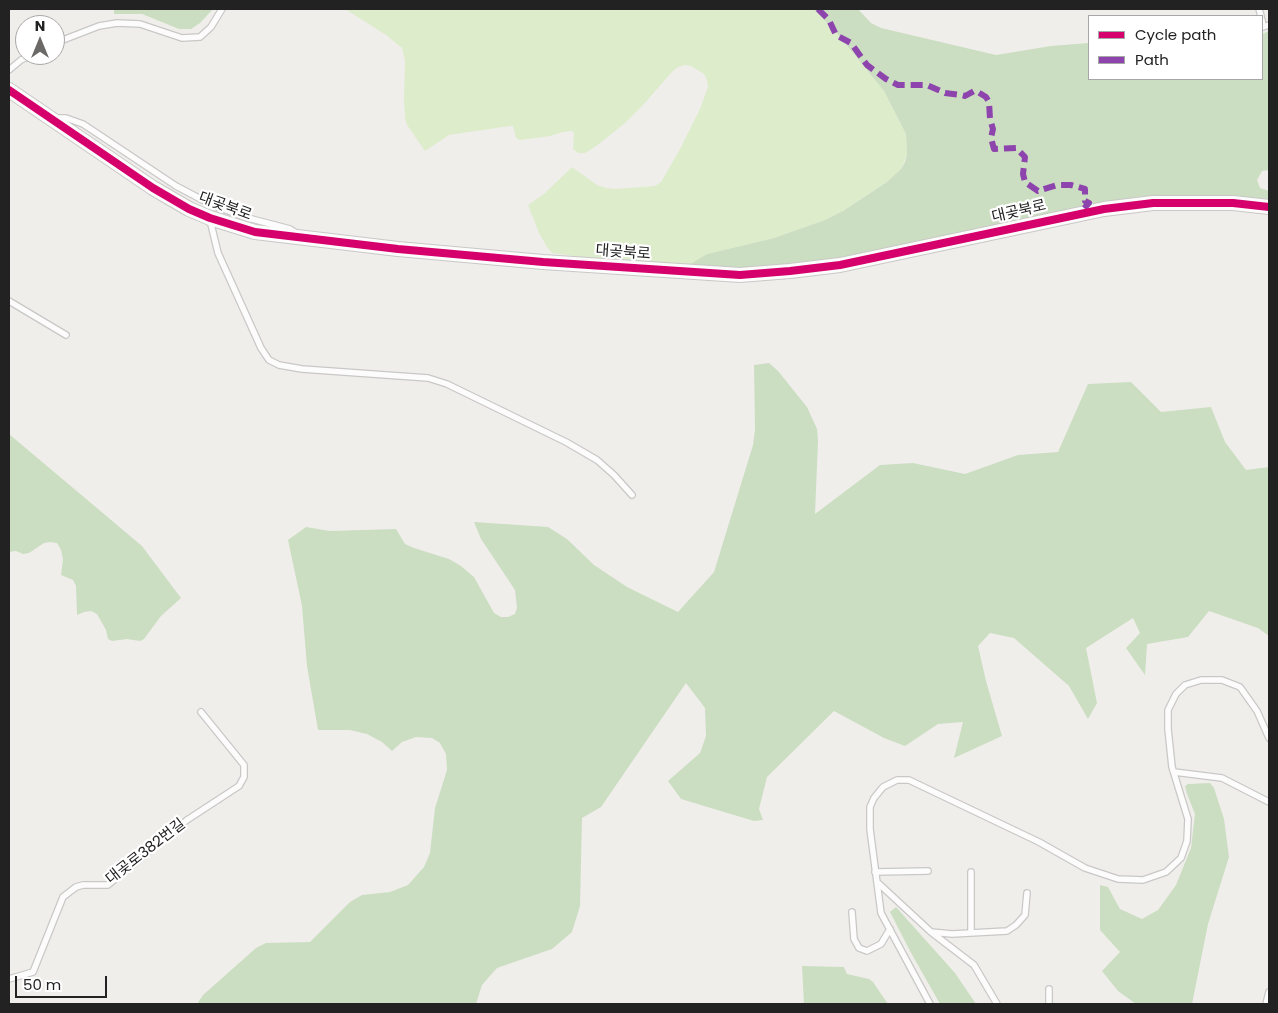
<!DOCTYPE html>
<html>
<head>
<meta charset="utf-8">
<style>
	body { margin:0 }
	#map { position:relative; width:1278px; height:1013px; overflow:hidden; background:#f0eeeb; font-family:Poppins,sans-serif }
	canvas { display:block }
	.frame { position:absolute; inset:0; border:10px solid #222; pointer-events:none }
	.legend { position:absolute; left:1088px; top:15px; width:175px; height:65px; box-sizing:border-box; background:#fff; border:1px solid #a7a7a7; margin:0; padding:6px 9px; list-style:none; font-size:15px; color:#222 }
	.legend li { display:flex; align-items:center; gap:10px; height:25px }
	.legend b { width:25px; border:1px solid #a7a7a7 }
	.north { position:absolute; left:15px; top:15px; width:50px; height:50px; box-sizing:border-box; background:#fff; border:1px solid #a7a7a7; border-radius:50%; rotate:0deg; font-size:14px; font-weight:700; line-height:20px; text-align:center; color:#222 }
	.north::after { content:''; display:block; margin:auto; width:18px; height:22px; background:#6a6968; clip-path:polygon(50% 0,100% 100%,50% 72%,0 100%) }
	.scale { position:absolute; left:15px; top:976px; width:92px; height:22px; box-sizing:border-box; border:2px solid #222; border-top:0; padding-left:6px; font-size:15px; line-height:18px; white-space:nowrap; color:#222; -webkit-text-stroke:4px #fff; paint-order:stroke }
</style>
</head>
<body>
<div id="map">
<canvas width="1278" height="1013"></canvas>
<div class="frame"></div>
<ul class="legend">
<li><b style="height:6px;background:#d6006c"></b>Cycle path</li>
<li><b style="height:6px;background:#8e44ad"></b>Path</li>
</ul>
<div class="north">N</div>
<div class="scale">50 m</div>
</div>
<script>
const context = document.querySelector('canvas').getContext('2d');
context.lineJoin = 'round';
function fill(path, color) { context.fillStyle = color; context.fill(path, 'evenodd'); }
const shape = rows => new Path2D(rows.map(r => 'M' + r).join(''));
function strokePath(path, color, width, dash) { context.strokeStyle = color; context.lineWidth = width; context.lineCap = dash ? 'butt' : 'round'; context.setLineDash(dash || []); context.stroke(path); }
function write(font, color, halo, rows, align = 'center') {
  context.font = font + ' Poppins,"Noto Sans KR",sans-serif'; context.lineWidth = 4.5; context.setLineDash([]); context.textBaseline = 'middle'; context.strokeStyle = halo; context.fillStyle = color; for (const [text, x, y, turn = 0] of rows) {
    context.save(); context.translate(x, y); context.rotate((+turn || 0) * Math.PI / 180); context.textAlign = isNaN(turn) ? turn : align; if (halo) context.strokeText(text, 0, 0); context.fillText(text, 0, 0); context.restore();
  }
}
fill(shape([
	[345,9,813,9,835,31,884,91,906,134,907,155,901,169,887,182,843,211,825,220,774,238,707,254,688,269,622,263,552,253,547,247,539,233,528,205,544,194,572,167,597,185,606,188,615,189,655,186,661,182,679,151,700,109,708,87,707,80,704,74,691,66,685,65,678,67,672,72,643,105,624,124,595,147,585,153,578,153,573,149,574,133,572,131,563,132,550,136,520,140,516,138,513,126,510,126,449,135,425,151,407,125,405,118,404,99,405,60,402,48,386,35]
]), '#ddeccb');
fill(shape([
	[114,9,213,9,200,23,191,29,179,29,142,14,114,14],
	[813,9,858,9,871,23,881,28,996,55,1051,46,1089,43,1089,79,1262,79,1262,34,1269,31,1269,170,1262,171,1257,180,1260,188,1269,191,1269,200,1229,197,1139,200,770,273,688,269,691,264,707,254,774,238,825,220,843,211,887,182,901,169,905,162,907,155,906,134,884,91,835,31],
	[769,363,778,371,807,407,817,429,818,441,815,514,880,465,913,463,965,474,1018,455,1058,452,1088,384,1131,382,1161,412,1211,407,1225,442,1246,470,1269,467,1269,636,1258,628,1209,611,1188,637,1147,644,1145,675,1126,648,1140,633,1133,618,1086,648,1097,703,1088,719,1069,686,1014,638,990,633,978,646,986,681,1002,736,954,758,963,722,938,724,905,746,884,738,834,711,767,777,759,809,763,820,754,821,681,799,668,781,700,753,706,736,705,708,686,683,601,807,582,818,580,906,572,932,552,949,497,968,482,985,476,1004,197,1004,203,995,256,948,266,943,310,942,350,902,362,895,390,892,408,885,424,867,430,853,435,808,447,770,446,754,440,743,432,738,416,737,402,742,392,751,382,742,367,734,350,730,318,730,307,666,302,606,288,540,306,527,330,531,396,529,405,544,414,548,449,559,461,566,474,577,494,613,501,617,508,617,515,614,517,608,515,590,481,539,474,522,548,527,567,539,594,565,627,587,678,612,714,572,753,445,755,429,754,365],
	[9,434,142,546,181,598,161,616,144,639,140,641,127,639,112,641,108,639,106,630,97,614,91,611,84,612,77,615,76,586,73,580,61,575,63,560,61,550,57,543,50,542,44,543,29,553,23,554,16,551,9,552],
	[1210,783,1214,788,1224,819,1229,857,1208,924,1192,1004,1136,1004,1118,991,1102,971,1120,952,1100,930,1100,885,1108,887,1120,909,1142,919,1158,910,1176,885,1191,848,1195,814,1187,794,1185,786,1188,784],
	[896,907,955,973,976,1004,940,1004,910,951,890,912],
	[802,966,844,967,847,974,869,979,873,982,888,1004,804,1004]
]), '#cbdec1');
const service = shape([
	[1259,9,1261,16],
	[1262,20,1263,27,1269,25],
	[55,43,99,26,117,23,140,24,182,38,200,37,211,27,222,9],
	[9,70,21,60,31,55],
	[57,118,66,118,83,124,176,186,212,205,248,218,290,229,296,233],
	[210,220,218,253,261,348,269,360,279,365,302,369,428,378,447,384,566,442,597,460,614,475,632,495],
	[9,301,66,335],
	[1174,772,1222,778,1269,802],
	[875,872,928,871],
	[971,872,971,933],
	[877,882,931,932,974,965,997,1004],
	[852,912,854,939,859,948,867,951,881,944,890,929],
	[931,932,952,934,1007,931,1016,925,1025,915,1027,893],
	[9,979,33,972,63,897,76,887,83,885,108,885,187,820,239,786,244,777,244,765,201,712],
	[930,1004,881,913,870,829,870,807,874,798,883,787,897,780,909,780,1039,842,1085,868,1118,879,1143,880,1166,872,1181,858,1187,841,1188,819,1172,767,1168,729,1168,710,1176,694,1185,685,1201,680,1222,680,1240,687,1257,711,1269,738],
	[1049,1004,1049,989],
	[1266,1004,1269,992]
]);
const tertiary = shape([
	[9,90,153,188,189,209,210,218,255,232,398,249,543,262,740,275,790,271,840,265,1104,209,1153,203,1233,203,1269,207]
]);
strokePath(service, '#c9c8c7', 8);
strokePath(tertiary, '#c9c8c7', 16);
strokePath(service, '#fdfcfc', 5.5);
strokePath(tertiary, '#fdfcfc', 14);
strokePath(shape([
	[818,9,829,20,836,35,851,43,867,65,886,79,898,85,927,85,945,93,961,95,965,96,974,91,978,92,986,97,989,102,990,119,993,129,991,138,994,149,1016,148,1025,157,1023,174,1025,182,1038,191,1057,185,1071,185,1085,189,1085,201,1089,203,1080,213]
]), '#8e44ad', 6, [12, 6]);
strokePath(shape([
	[9,90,153,188,189,209,210,218,255,232,398,249,543,262,740,275,790,271,840,265,1104,209,1153,203,1233,203,1269,207]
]), '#d6006c', 8);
write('15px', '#222', '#fff', [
	["대곶북로",225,207,20],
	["대곶북로",1019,212,-13],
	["대곶북로",623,253,4],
	["대곶로382번길",146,852,-38]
]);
</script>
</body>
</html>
